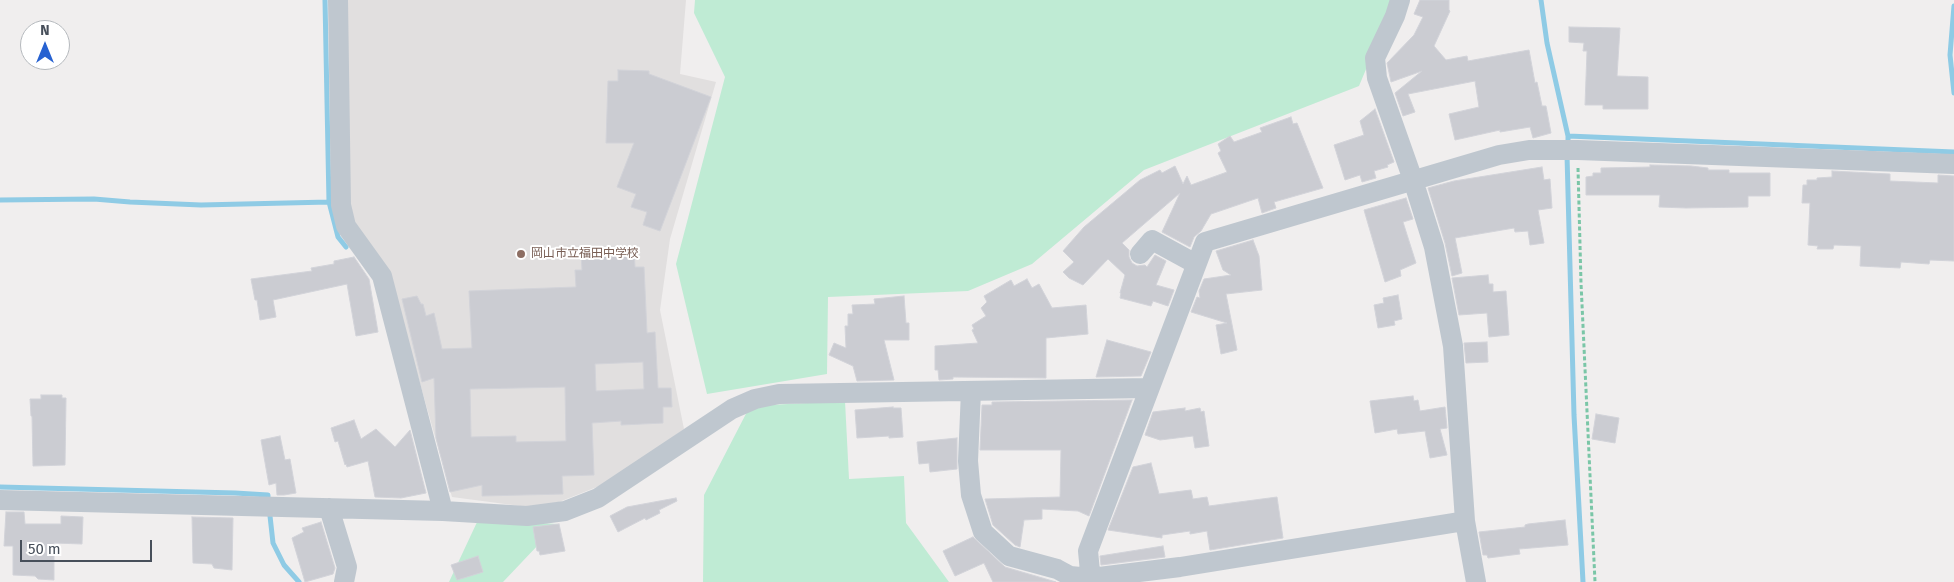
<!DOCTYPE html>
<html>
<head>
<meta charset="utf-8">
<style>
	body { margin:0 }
	#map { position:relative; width:1954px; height:582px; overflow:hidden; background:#f0eeee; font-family:"Fira Sans",sans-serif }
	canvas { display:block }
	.north { position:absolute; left:20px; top:20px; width:50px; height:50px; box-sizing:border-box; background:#fff; border:1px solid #b5b9bd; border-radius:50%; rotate:0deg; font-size:14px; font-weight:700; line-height:20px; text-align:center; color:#474f5a }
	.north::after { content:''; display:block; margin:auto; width:18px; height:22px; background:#2762d1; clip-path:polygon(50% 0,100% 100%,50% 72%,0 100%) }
	.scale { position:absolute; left:20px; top:540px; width:132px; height:22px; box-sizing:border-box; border:2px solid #474f5a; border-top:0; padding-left:6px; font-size:15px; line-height:18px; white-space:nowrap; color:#474f5a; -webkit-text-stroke:4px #fff; paint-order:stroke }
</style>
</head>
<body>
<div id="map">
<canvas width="1954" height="582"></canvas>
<div class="north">N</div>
<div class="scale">50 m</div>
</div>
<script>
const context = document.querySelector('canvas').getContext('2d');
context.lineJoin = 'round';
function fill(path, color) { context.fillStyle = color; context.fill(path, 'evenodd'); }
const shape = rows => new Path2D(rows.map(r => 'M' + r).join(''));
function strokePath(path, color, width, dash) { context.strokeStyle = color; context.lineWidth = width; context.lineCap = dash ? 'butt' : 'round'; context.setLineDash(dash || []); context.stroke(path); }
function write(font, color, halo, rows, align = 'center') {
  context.font = font + ' "Fira Sans","Noto Sans JP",sans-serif'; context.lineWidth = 4; context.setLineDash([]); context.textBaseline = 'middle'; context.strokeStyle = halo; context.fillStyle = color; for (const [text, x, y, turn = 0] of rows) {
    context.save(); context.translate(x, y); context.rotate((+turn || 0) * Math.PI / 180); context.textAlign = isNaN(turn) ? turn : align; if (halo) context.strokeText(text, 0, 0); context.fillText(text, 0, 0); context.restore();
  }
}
fill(shape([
	[342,0,686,0,680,74,716,82,670,239,660,310,684,429,612,481,559,502,528,507,452,497,388,270,345,209]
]), '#e1dfdf');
fill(shape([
	[695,0,1395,0,1359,86,1144,170,1032,264,968,291,828,297,827,374,707,394,676,264,725,77,694,13],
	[845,401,849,479,904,476,906,523,949,582,703,582,704,495,750,406],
	[478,520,558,524,503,582,449,582]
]), '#bfebd4');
strokePath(shape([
	[325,0,329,202,338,237,346,247],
	[1541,0,1547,43,1568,136,1568,147],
	[1954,6,1950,55,1954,93],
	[1568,136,1954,152],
	[1567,155,1574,415,1583,582],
	[0,200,94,199,130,202,201,205,329,202],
	[0,487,235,493,268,495,268,497],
	[270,516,273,543,284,565,299,582]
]), '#8fcbe5', 5);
const building = shape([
	[1420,0,1449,0,1449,10,1450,11,1434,46,1446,60,1467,56,1468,61,1529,50,1535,83,1537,82,1542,106,1546,106,1551,133,1533,138,1530,127,1500,132,1500,130,1455,140,1449,114,1479,107,1475,81,1408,94,1415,112,1403,116,1395,93,1422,71,1391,82,1387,63,1414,35,1423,17,1414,14,1420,0],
	[1569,27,1620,28,1617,76,1648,77,1648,109,1603,109,1603,105,1585,105,1587,51,1583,51,1584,43,1569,42,1569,27],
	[618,70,649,71,649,74,711,97,660,231,643,225,647,212,631,207,636,194,617,187,634,143,606,143,608,81,618,81,618,70],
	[1375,109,1394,162,1387,165,1388,167,1374,171,1376,178,1362,182,1360,175,1345,180,1334,145,1364,135,1360,121,1375,109],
	[1291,117,1293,124,1297,123,1323,188,1274,202,1276,208,1262,213,1258,198,1211,214,1201,231,1194,237,1190,247,1162,232,1180,193,1122,243,1129,250,1129,257,1132,263,1137,266,1145,265,1147,267,1155,255,1166,261,1156,285,1174,290,1168,306,1153,301,1151,306,1120,298,1121,293,1120,293,1125,275,1108,259,1083,285,1069,278,1063,272,1074,262,1063,251,1084,227,1140,180,1160,170,1162,173,1175,166,1183,184,1187,176,1191,185,1227,172,1218,153,1221,151,1218,144,1230,136,1234,142,1262,132,1260,128,1291,117],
	[1650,165,1691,166,1708,168,1708,170,1729,170,1729,173,1770,173,1770,196,1748,196,1748,207,1686,208,1659,207,1660,195,1586,195,1586,177,1593,176,1593,173,1601,173,1601,168,1650,167,1650,165],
	[1542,167,1544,180,1550,179,1552,208,1538,210,1544,243,1530,245,1528,231,1515,232,1514,228,1455,238,1462,273,1452,276,1445,243,1428,188,1454,181,1542,167],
	[1832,171,1890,174,1890,181,1938,183,1938,175,1954,176,1954,261,1930,260,1929,264,1901,262,1900,268,1860,266,1861,246,1834,245,1833,249,1817,249,1818,246,1808,245,1810,203,1802,203,1803,185,1807,185,1807,180,1817,180,1817,178,1832,177,1832,171],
	[1406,198,1413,219,1403,222,1416,263,1400,270,1401,276,1385,282,1364,210,1406,198],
	[1253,240,1259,256,1262,290,1226,294,1237,350,1221,354,1216,325,1227,323,1191,312,1197,297,1200,298,1199,291,1204,279,1231,275,1223,270,1216,251,1253,240],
	[634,249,635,267,644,267,647,333,655,332,658,388,671,388,672,407,663,407,663,423,621,425,621,421,592,423,594,475,562,476,563,494,482,496,482,485,450,492,436,438,434,378,422,382,402,299,417,296,421,304,423,304,426,316,434,313,442,349,472,348,469,291,576,287,575,270,582,270,581,252,634,249],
	[643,362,644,389,596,391,595,364,643,362],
	[565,387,566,441,516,442,516,436,471,437,470,389,565,387],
	[354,257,369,279,378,332,356,336,347,284,273,300,276,317,260,320,257,300,255,300,251,279,312,271,311,268,334,264,334,261,354,257],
	[1488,275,1489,284,1493,284,1493,292,1506,291,1509,335,1489,337,1487,313,1459,315,1452,278,1488,275],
	[1027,279,1032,288,1039,284,1052,308,1086,305,1088,334,1046,338,1046,378,953,377,953,379,939,380,938,370,935,370,935,346,978,343,972,330,974,329,972,325,986,316,981,308,987,302,984,296,1011,280,1014,286,1027,279],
	[1398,295,1402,319,1394,321,1395,325,1378,328,1374,305,1384,303,1383,298,1398,295],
	[904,296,906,323,909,323,909,340,884,340,894,380,857,381,853,366,829,355,834,343,846,348,845,326,848,326,848,314,853,314,852,305,875,304,874,299,904,296],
	[1107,340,1151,352,1141,376,1096,377,1107,340],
	[1487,342,1488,362,1466,363,1464,343,1487,342],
	[41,395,62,395,62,398,66,398,65,465,33,466,32,416,31,416,30,399,41,399,41,395],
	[1413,396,1414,401,1418,400,1420,411,1445,407,1447,428,1440,429,1447,455,1430,458,1425,431,1398,434,1397,429,1375,433,1370,401,1413,396],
	[1132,400,1089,516,1078,511,1042,509,1042,519,1024,520,1020,547,1015,545,993,525,985,499,1060,497,1061,450,980,450,982,405,992,405,992,402,1132,400],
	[893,407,893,408,901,408,903,437,889,438,889,436,857,438,855,410,893,407],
	[1185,408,1185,411,1200,408,1201,412,1204,411,1209,446,1195,448,1193,436,1160,440,1145,435,1153,412,1185,408],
	[1596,414,1619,418,1615,443,1592,439,1596,414],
	[354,420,361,439,376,429,395,447,410,430,426,493,401,498,375,497,368,461,347,467,346,464,345,465,338,441,335,442,331,428,354,420],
	[280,436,285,460,290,459,296,493,284,495,277,495,276,483,269,485,261,440,280,436],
	[957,438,957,469,930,472,929,463,919,464,917,442,957,438],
	[1151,463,1159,494,1191,490,1193,499,1207,497,1209,506,1277,497,1283,538,1210,550,1207,531,1190,534,1190,531,1162,535,1162,538,1108,530,1133,467,1151,463],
	[676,498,677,501,659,510,660,513,646,520,645,518,618,532,610,516,627,507,676,498],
	[6,512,24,512,25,524,61,524,61,516,83,517,82,544,54,543,54,580,38,579,35,576,13,575,13,546,4,546,6,512],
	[192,517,233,518,232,570,214,568,212,564,193,563,192,517],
	[1565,520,1568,545,1519,549,1520,554,1488,558,1487,555,1483,555,1479,532,1525,527,1525,525,1528,524,1565,520],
	[321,522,335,568,333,574,305,582,292,538,304,532,302,528,321,522],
	[559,524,565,551,540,555,539,551,537,551,533,527,559,524],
	[973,537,1005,567,1056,582,993,582,984,563,955,576,943,551,973,537],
	[1163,546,1165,557,1101,565,1100,556,1163,546],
	[478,556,483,572,457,580,451,565,478,556]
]);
fill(building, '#cbccd2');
strokePath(building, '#d2d3d9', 1);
strokePath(shape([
	[1578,168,1581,283,1595,582]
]), '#7ac6a7', 3, [4, 2.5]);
strokePath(shape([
	[338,0,341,205,346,226,382,276,443,511],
	[1400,0,1395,16,1375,58,1377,78,1413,180,1434,247,1453,346,1465,521,1476,582],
	[1140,254,1152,240,1196,264],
	[971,391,968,461,971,495,983,532,1009,556,1057,569,1070,576,1091,578,1180,567,1465,521],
	[0,500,443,511,527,516,565,511,598,498,732,409,755,399,779,394,1149,388],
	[329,508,347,567,344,582],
	[1091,582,1088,551,1205,242,1499,155,1529,150,1578,150,1954,164]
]), '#bfc7cf', 20);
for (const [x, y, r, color] of [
	[521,254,5,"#8d6e63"]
]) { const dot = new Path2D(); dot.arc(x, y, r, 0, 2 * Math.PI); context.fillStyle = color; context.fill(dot); strokePath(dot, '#fff', 2); }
write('12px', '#785e54', '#fff', [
	["岡山市立福田中学校",531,254]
], 'left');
</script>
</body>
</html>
